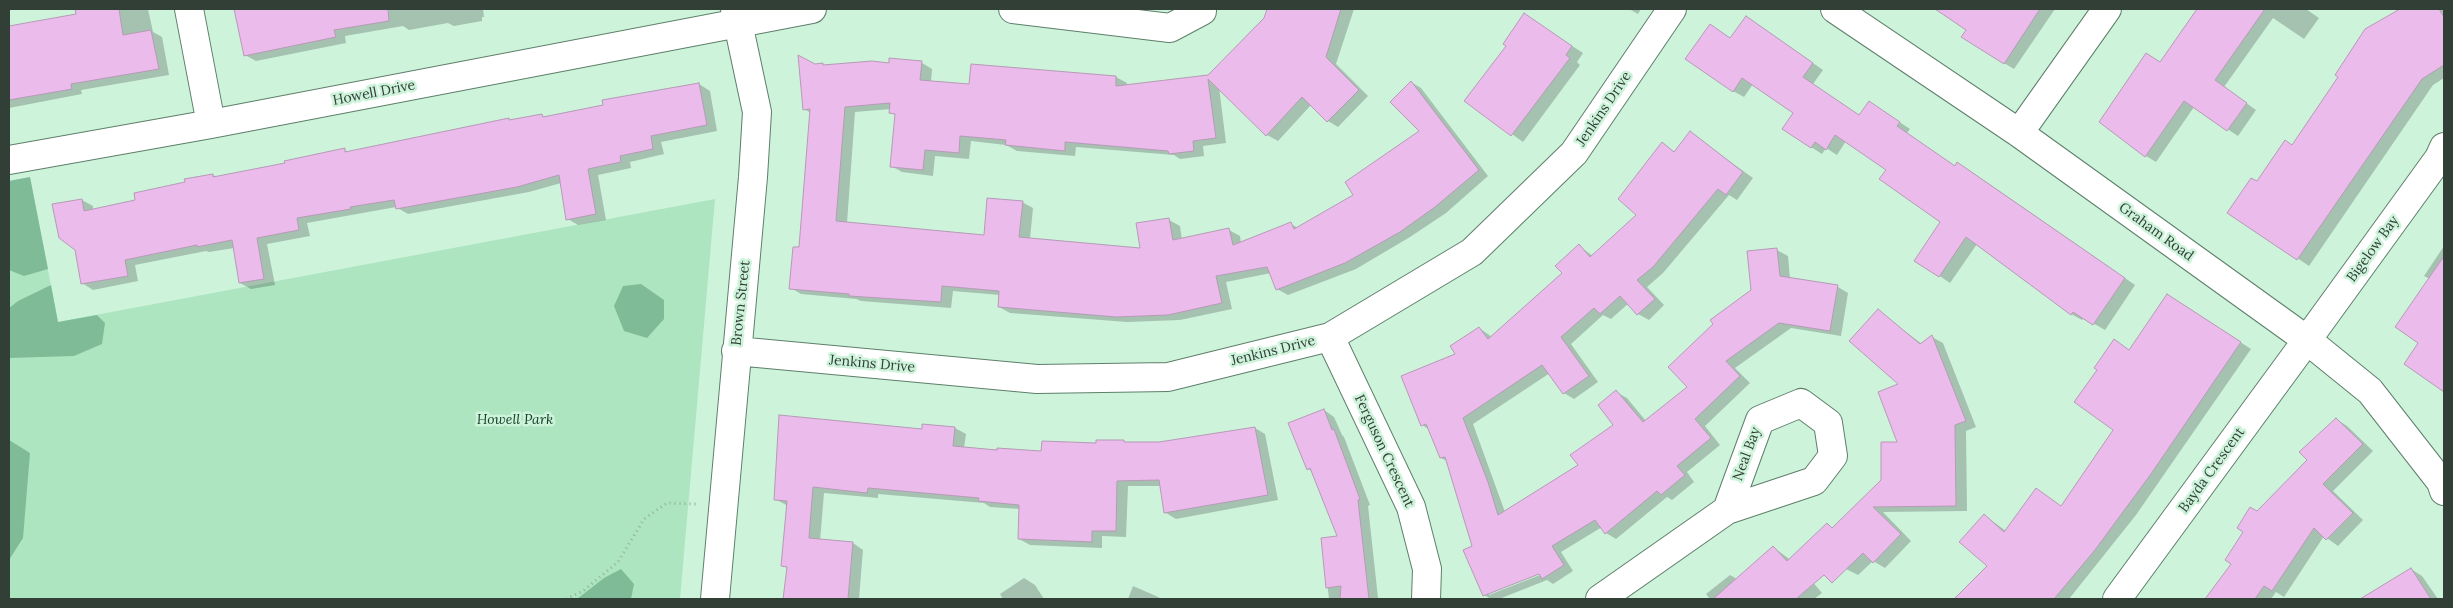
<!DOCTYPE html>
<html>
<head>
<meta charset="utf-8">
<style>
	body { margin:0 }
	#map { position:relative; width:2453px; height:608px; overflow:hidden; background:#cef3db; font-family:Lora,serif }
	canvas { display:block }
	.frame { position:absolute; inset:0; border:10px solid #313f36; pointer-events:none }
</style>
</head>
<body>
<div id="map">
<canvas width="2453" height="608"></canvas>
<div class="frame"></div>
</div>
<script>
const context = document.querySelector('canvas').getContext('2d');
context.lineJoin = 'round';
function fill(path, color) { context.fillStyle = color; context.fill(path, 'evenodd'); }
const shape = rows => new Path2D(rows.map(r => 'M' + r).join(''));
function strokePath(path, color, width, dash) { context.strokeStyle = color; context.lineWidth = width; context.lineCap = dash ? 'butt' : 'round'; context.setLineDash(dash || []); context.stroke(path); }
function write(font, color, halo, rows, align = 'center') {
  context.font = font + ' Lora,serif'; context.lineWidth = 5; context.setLineDash([]); context.textBaseline = 'middle'; context.strokeStyle = halo; context.fillStyle = color; for (const [text, x, y, turn = 0] of rows) {
    context.save(); context.translate(x, y); context.rotate((+turn || 0) * Math.PI / 180); context.textAlign = isNaN(turn) ? turn : align; if (halo) context.strokeText(text, 0, 0); context.fillText(text, 0, 0); context.restore();
  }
}
fill(shape([
	[30,177,58,322,715,199,680,599,9,599,9,181]
]), '#ade5c1');
fill(shape([
	[30,177,48,269,24,276,9,270,9,181],
	[641,284,664,300,664,319,647,338,624,331,614,306,623,286],
	[51,285,58,322,97,315,105,323,102,344,74,356,9,358,9,308,18,301],
	[9,440,30,453,23,538,9,560],
	[621,569,634,584,631,599,577,599,604,578]
]), '#7fbb96');
fill(shape([
	[76,9,148,9,153,32,162,37,169,75,81,90,82,94,9,108,9,35,29,31,77,15],
	[234,9,483,9,484,17,482,17,482,21,454,26,448,23,409,30,403,26,345,36,346,43,256,61,245,55],
	[1268,9,1354,9,1336,64,1368,96,1338,127,1328,121,1311,105,1278,141,1267,135,1219,87,1226,143,1203,146,1204,156,1180,159,1174,155,1076,147,1075,156,1017,151,1006,145,971,141,969,159,935,156,933,176,902,172,891,166,896,116,891,112,891,109,855,112,847,223,985,236,1022,202,1033,208,1030,239,1141,250,1169,220,1180,226,1182,240,1229,230,1240,236,1241,243,1291,224,1298,228,1355,195,1421,131,1411,82,1421,88,1488,176,1446,213,1410,237,1356,269,1288,295,1277,289,1271,273,1226,282,1232,309,1180,320,1127,322,1010,313,999,307,1000,295,953,291,951,308,861,301,856,299,801,294,791,288,800,248,811,113,804,109,814,65,922,63,932,69,931,82,970,86,972,65,1116,77,1127,83,1126,86,1209,76,1265,19],
	[1629,9,1641,9,1638,14],
	[1937,9,2055,9,2014,69,2004,63,1968,30],
	[2198,9,2306,9,2319,18,2304,39,2273,18,2224,87,2256,110,2238,136,2194,107,2156,162,2146,156,2161,63],
	[2402,9,2444,9,2444,78,2433,85,2309,266,2229,212,2293,146,2340,77,2366,30],
	[1525,15,1583,53,1577,62,1580,65,1523,142,1466,101,1508,45],
	[1757,24,1823,70,1813,84,1860,116,1869,102,1880,109,1910,129,1907,133,1956,167,1958,164,1969,170,2135,285,2105,330,2084,318,2082,320,2071,314,1977,244,1950,283,1916,260,1942,221,1887,169,1846,141,1837,155,1826,148,1822,154,1811,147,1795,113,1753,84,1744,97,1733,91,1711,26,1731,39],
	[699,84,710,91,717,131,661,142,664,154,630,162,631,168,598,175,606,220,578,225,568,219,561,183,529,192,408,214,396,207,307,223,310,236,267,244,275,285,251,289,240,283,234,248,209,252,206,251,135,265,138,281,93,290,82,283,82,200,93,206,93,210,137,201,213,175,217,177,286,164,345,150,350,153,509,120,542,116,546,118],
	[1690,133,1753,178,1737,200,1729,195,1663,273,1647,287,1664,305,1649,320,1638,314,1629,303,1611,319,1603,315,1571,344,1598,382,1574,399,1564,393,1550,373,1473,424,1505,512,1580,465,1615,425,1616,392,1627,398,1646,421,1689,387,1753,291,1777,250,1788,256,1790,279,1838,287,1848,293,1841,336,1791,328,1735,368,1750,383,1705,426,1720,445,1687,472,1694,482,1672,500,1667,497,1616,539,1606,533,1602,527,1561,552,1573,571,1553,584,1547,580,1499,599,1491,599,1484,595,1464,551,1473,547,1447,461,1441,458,1430,430,1422,425,1457,355,1479,328,1492,337,1563,273,1579,246,1593,256,1638,215,1662,144,1675,152],
	[1544,570,1545,573,1489,595,1489,592],
	[2444,246,2444,390,2439,387,2420,342,2430,279,2424,276],
	[2178,302,2251,349,2136,515,2069,599,1955,599,1988,566,1984,515,2006,531,2062,507,2115,429,2124,347,2130,351],
	[1878,311,1922,344,1932,337,1943,343,1976,427,1966,431,1967,511,1883,512,1911,541,1885,568,1873,561,1858,575,1846,569,1899,443,1901,384],
	[1324,410,1334,417,1342,435,1344,437,1370,505,1368,506,1378,598,1381,599,1329,599,1322,539,1339,537,1313,472,1308,469],
	[2336,419,2347,426,2373,451,2333,491,2363,520,2338,546,2324,536,2284,597,2276,592,2271,599,2207,599,2233,564,2258,512,2309,460],
	[955,428,966,434,964,448,1042,452,1123,441,1127,443,1159,443,1255,428,1265,434,1278,500,1176,519,1166,513,1161,486,1128,486,1126,537,1102,536,1102,548,1030,545,1019,539,1020,509,990,507,984,503,878,494,878,498,824,493,820,541,853,543,863,550,859,599,785,599,788,568,783,566,788,506,775,499,923,430],
	[1773,547,1800,567,1822,593,1814,599,1710,599,1706,594,1730,575,1737,579],
	[2411,569,2422,576,2438,599,2391,599,2383,587],
	[1024,578,1035,585,1044,599,1003,599,1000,594],
	[1133,586,1156,596,1162,599,1128,599]
]), '#0003');
const building = shape([
	[75,9,119,9,123,35,151,30,159,69,71,84,72,89,9,100,9,26,76,14,75,9],
	[234,9,388,9,389,21,334,30,336,37,244,56,234,9],
	[1267,9,1341,9,1326,57,1359,90,1327,122,1302,97,1266,136,1208,79,1216,138,1193,141,1194,151,1169,154,1168,151,1065,142,1065,151,1005,145,1006,140,960,136,959,153,925,150,923,170,890,167,895,114,889,113,890,103,845,107,836,221,984,235,987,198,1023,201,1019,237,1140,248,1136,223,1169,218,1173,240,1229,228,1233,245,1291,222,1294,229,1353,195,1345,182,1419,131,1390,102,1411,81,1479,170,1435,207,1400,232,1345,263,1276,290,1267,267,1216,276,1222,303,1168,315,1116,317,998,307,999,291,942,286,941,302,849,296,849,294,789,289,793,247,799,247,810,109,803,110,798,55,815,64,823,63,823,65,872,61,889,63,889,58,922,61,920,80,969,84,971,64,1116,76,1116,86,1208,75,1264,18,1267,9],
	[1935,9,2040,9,2004,64,1961,37,1966,30,1935,9],
	[2197,9,2265,9,2215,80,2247,103,2227,131,2184,101,2145,157,2099,122,2146,53,2160,62,2197,9],
	[2400,9,2439,9,2444,17,2444,65,2422,79,2297,260,2227,213,2251,178,2257,181,2285,140,2292,145,2338,77,2335,75,2365,29,2400,9],
	[1524,13,1572,46,1566,55,1570,58,1511,136,1464,101,1506,46,1503,44,1524,13],
	[1746,16,1813,63,1803,77,1859,115,1869,101,1900,122,1897,126,1955,166,1957,162,2125,278,2093,325,2073,312,2071,315,1966,237,1939,277,1914,261,1940,222,1879,179,1886,170,1835,135,1826,150,1815,142,1811,148,1782,129,1793,113,1742,78,1733,92,1685,59,1710,24,1730,38,1746,16],
	[699,83,707,125,651,136,653,149,620,156,621,162,588,169,596,214,566,220,559,175,517,187,396,209,394,200,350,207,351,209,297,218,299,230,257,238,264,279,239,283,232,240,197,247,197,245,125,260,128,276,81,284,75,250,59,238,52,204,82,199,84,211,135,200,134,193,185,182,184,179,213,174,213,177,285,163,284,161,345,148,345,152,509,118,509,120,542,114,543,117,603,105,602,100,699,83],
	[1690,131,1743,172,1726,195,1718,189,1653,267,1637,280,1655,299,1637,315,1620,296,1600,314,1594,308,1561,337,1589,376,1563,394,1542,365,1463,418,1488,482,1498,515,1578,465,1570,455,1613,425,1598,405,1616,390,1643,422,1687,387,1668,367,1713,324,1710,320,1751,290,1747,251,1777,248,1780,276,1838,285,1830,331,1779,323,1726,361,1740,376,1695,419,1711,438,1677,466,1685,475,1661,495,1657,491,1605,534,1595,520,1552,546,1564,565,1542,579,1539,574,1483,596,1463,550,1472,546,1445,457,1440,458,1426,424,1421,426,1401,376,1455,354,1450,346,1479,327,1488,339,1562,273,1555,266,1579,244,1590,257,1636,215,1618,199,1662,142,1674,152,1690,131],
	[2444,256,2444,392,2404,364,2418,343,2395,327,2444,256],
	[2167,294,2241,342,2151,474,2095,550,2054,599,1954,599,1987,566,1959,542,1984,514,2004,532,2036,488,2061,506,2113,430,2074,402,2097,370,2094,368,2114,339,2129,350,2167,294],
	[1878,309,1920,344,1932,335,1951,383,1966,421,1955,425,1956,506,1873,507,1901,534,1873,563,1863,553,1832,583,1824,575,1796,599,1713,599,1773,546,1787,561,1827,523,1832,528,1881,480,1881,442,1897,442,1878,392,1898,384,1849,341,1878,309],
	[1324,409,1332,430,1334,429,1360,499,1358,500,1369,599,1340,599,1341,586,1326,588,1321,538,1337,536,1310,468,1307,470,1288,423,1324,409],
	[779,415,922,429,922,424,955,427,953,446,997,450,997,448,1041,451,1042,441,1096,443,1096,440,1124,440,1124,442,1159,442,1255,427,1268,495,1164,513,1159,480,1117,481,1116,531,1092,531,1092,542,1018,539,1019,505,978,501,979,498,868,488,867,493,813,487,809,538,853,542,848,599,783,599,787,567,781,566,787,501,774,500,779,415],
	[2336,418,2363,444,2323,484,2353,513,2326,540,2314,528,2272,591,2264,586,2255,599,2205,599,2231,564,2225,560,2243,532,2237,528,2250,507,2257,511,2307,460,2299,452,2336,418],
	[2411,568,2431,599,2360,599,2411,568]
]);
fill(building, '#eabbeb');
strokePath(building, '#b59ab5', 1);
const street = shape([
	[189,9,211,124],
	[1013,9,1170,28,1202,11,1202,9],
	[1835,9,2019,133,2307,340,2370,391,2441,482,2444,491],
	[2019,133,2107,9],
	[9,160,211,124,812,9],
	[1330,337,1411,507,1427,569,1426,599],
	[736,351,1037,379,1168,377,1330,337,1472,252,1574,153,1672,9],
	[715,599,753,177,757,112,735,9],
	[1600,599,1727,510,1814,481,1833,456,1828,423,1801,403,1760,420,1727,510],
	[2117,599,2307,340,2439,158,2444,147]
]);
strokePath(street, '#5e7f6a', 30);
strokePath(shape([
	[566,599,583,591,618,562,644,519,667,503,696,504]
]), '#95b19f', 3, [1, 4]);
strokePath(street, '#fff', 28);
write('14px', '#313f36', '#cef3db', [
	["Howell Drive",374,93,-11],
	["Jenkins Drive",1604,109,-56],
	["Graham Road",2156,232,36],
	["Bigelow Bay",2373,249,-54],
	["Brown Street",741,303,-84],
	["Jenkins Drive",1273,351,-14],
	["Jenkins Drive",872,364,5],
	["Ferguson Crescent",1384,451,65],
	["Neal Bay",1747,454,-70],
	["Bayda Crescent",2212,470,-54]
]);
write('italic 14px', '#134329', '#cef3db', [
	["Howell Park",515,420]
]);
</script>
</body>
</html>
